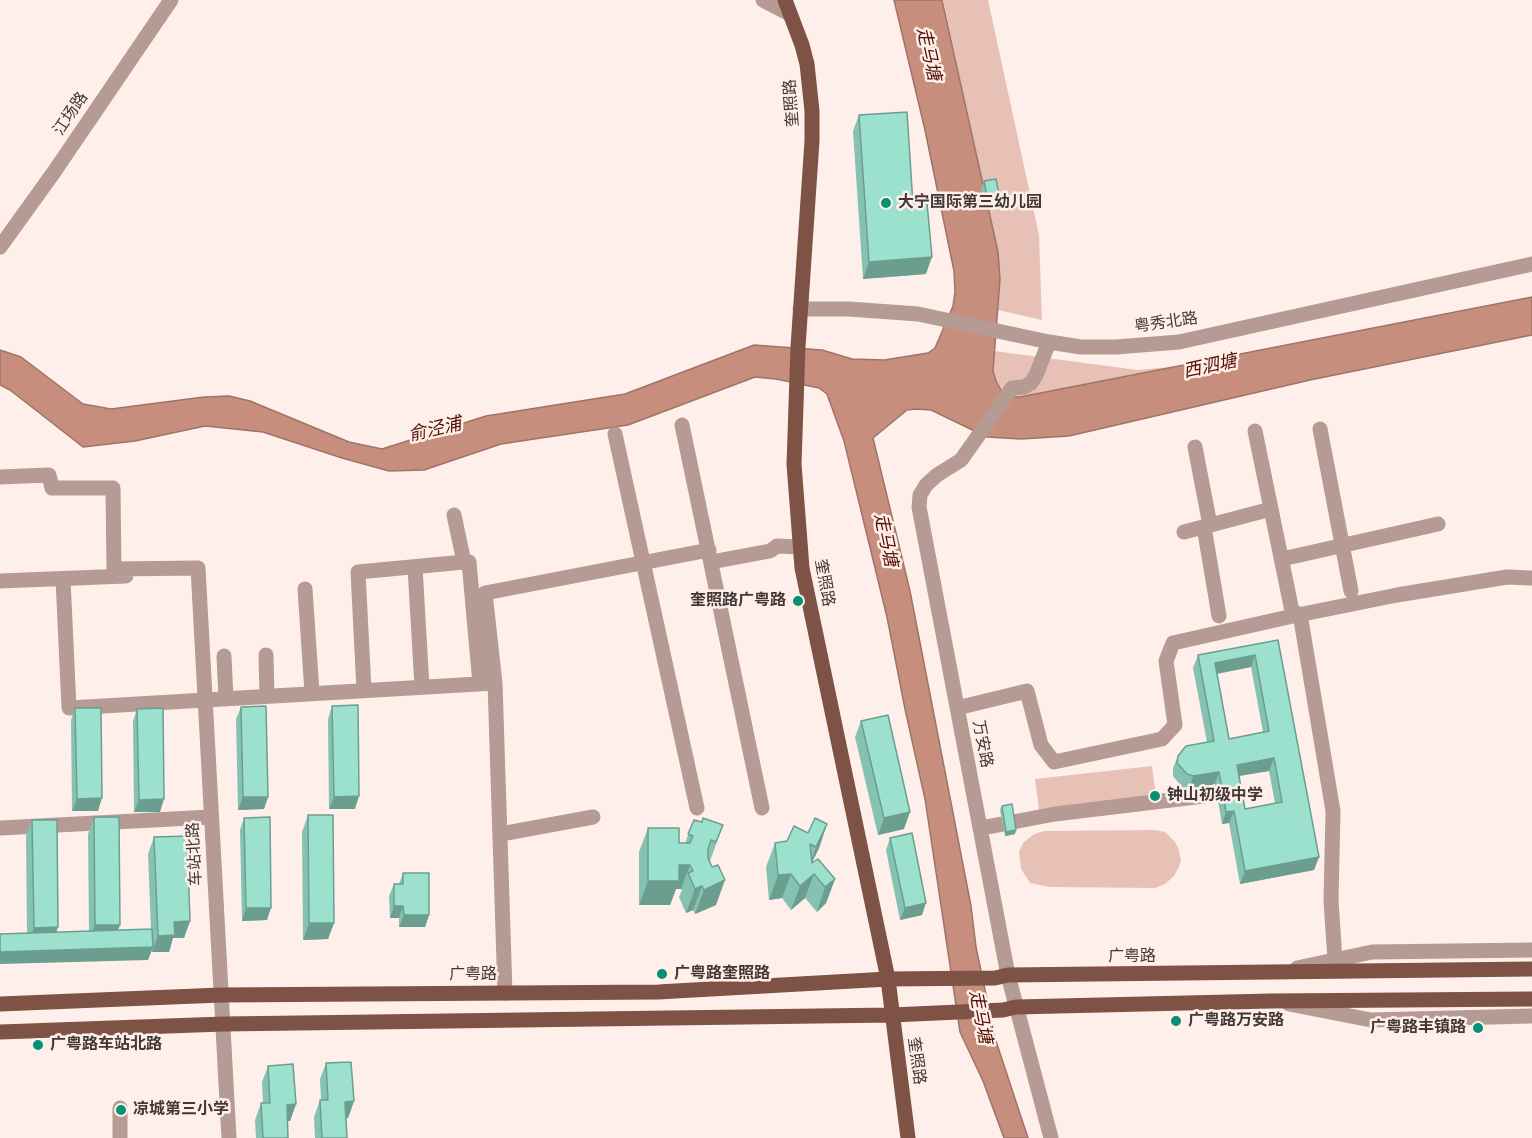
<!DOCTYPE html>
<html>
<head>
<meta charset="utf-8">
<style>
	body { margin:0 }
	canvas { display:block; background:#feefea }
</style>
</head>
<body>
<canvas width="1532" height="1138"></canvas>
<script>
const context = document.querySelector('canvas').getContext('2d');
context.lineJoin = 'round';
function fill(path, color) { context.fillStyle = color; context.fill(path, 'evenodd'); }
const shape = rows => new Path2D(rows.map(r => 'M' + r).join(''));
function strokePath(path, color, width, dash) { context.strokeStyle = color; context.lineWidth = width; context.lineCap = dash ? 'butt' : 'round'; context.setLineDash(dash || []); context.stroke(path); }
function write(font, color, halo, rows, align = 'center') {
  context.font = font + ' "Archivo Narrow","Noto Sans SC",sans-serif'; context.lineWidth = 5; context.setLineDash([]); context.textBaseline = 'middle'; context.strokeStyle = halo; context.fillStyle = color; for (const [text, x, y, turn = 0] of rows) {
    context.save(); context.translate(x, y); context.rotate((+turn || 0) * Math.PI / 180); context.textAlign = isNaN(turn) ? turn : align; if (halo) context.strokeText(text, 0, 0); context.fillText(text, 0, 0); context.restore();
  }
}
fill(shape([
	[943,0,988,0,1039,235,1042,320,998,310,1000,279,998,252],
	[994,351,1138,370,1181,366,1020,397,1011,397,1002,390,996,381,993,371],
	[1152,766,1156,796,1039,810,1035,779],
	[1155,830,1165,832,1175,842,1179,850,1181,860,1179,867,1174,876,1165,884,1155,888,1049,887,1030,883,1021,869,1019,852,1023,843,1034,834,1044,831]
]), '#e8c1b6');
const water = shape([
	[894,0,942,0,998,252,1000,279,993,371,996,381,1001,390,1011,397,1020,397,1532,297,1532,335,1310,380,1069,436,1021,439,987,437,931,410,916,409,907,410,873,438,910,591,971,906,976,947,995,1038,1028,1138,1004,1138,983,1081,960,1032,925,799,905,709,887,617,844,441,827,394,819,388,776,379,755,377,628,425,501,444,424,470,389,471,342,458,263,432,205,426,135,441,83,447,10,390,0,385,0,350,21,357,83,404,111,409,204,397,229,396,250,401,349,442,382,449,486,416,625,394,754,345,822,350,852,359,884,360,928,353,935,348,953,306,955,292,954,271,925,130,894,0]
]);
fill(water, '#c78d7d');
strokePath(water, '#9f7468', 1.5);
strokePath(shape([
	[763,0,786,12],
	[0,247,54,172,171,0],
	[800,309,849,309,918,314,1049,342,1081,347,1116,347,1179,342,1532,264],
	[1049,342,1036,375,1031,383,1024,387,1012,388,961,460,937,475,926,485,920,495,919,507,1008,975,1051,1138],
	[682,425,762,808],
	[1320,429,1351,591],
	[1255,431,1293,616],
	[615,434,697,808],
	[1195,447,1210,525],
	[0,477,49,475,52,488,113,488,114,569,198,568,229,1138],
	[454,515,464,562],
	[1204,527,1219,616],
	[1184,532,1271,509],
	[1282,559,1438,524],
	[711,562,770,551,777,546,800,547],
	[415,567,422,687],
	[63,579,69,708,495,683],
	[0,581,126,576],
	[305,589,312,693],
	[1300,614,1333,811,1331,901,1335,960],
	[266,655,267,696],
	[224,656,226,699],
	[364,690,358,572,464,562,469,562,480,684],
	[957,708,1027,691,1041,745,1054,762,1162,739,1175,725,1166,661,1173,643,1293,616,1397,595,1507,577,1532,578],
	[1013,822,1055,814,1204,796],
	[0,828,211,817],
	[981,828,1003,824],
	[501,834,593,817],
	[1297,968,1372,952,1532,950],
	[505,993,495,683,485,593,709,550],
	[1289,1004,1371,1020,1532,1016],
	[120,1138,120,1108]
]), '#b59b93', 15);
strokePath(shape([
	[785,0,802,45,807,64,812,111,812,141,798,347,794,464,802,568,888,979,908,1138],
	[0,1004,221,995,658,992,888,979,995,978,1008,975,1532,969],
	[0,1032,224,1024,892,1015,1003,1010,1016,1007,1271,1001,1532,999]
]), '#7f5246', 15);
fill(shape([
	[859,115,913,204,926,274,863,279,853,131],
	[984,181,997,208,985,210,981,190],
	[1278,640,1319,857,1314,870,1240,884,1229,823,1222,824,1215,784,1189,789,1182,787,1173,776,1173,768,1178,756,1207,742,1193,668,1198,655],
	[1251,667,1263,732,1229,739,1217,674],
	[1269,771,1275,803,1245,809,1239,776],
	[332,706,355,809,329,809,328,719],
	[241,707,268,797,264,809,238,810,236,719],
	[75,708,98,811,72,811,71,720],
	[137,709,160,812,134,812,133,721],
	[861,721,904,829,878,835,855,737],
	[1002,806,1015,834,1005,836,1000,810],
	[308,815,334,923,328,939,303,940,302,832],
	[94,817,118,930,151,929,148,854,154,837,190,921,184,938,173,938,169,952,152,952,151,951,148,960,27,933,26,836,32,820,57,932,89,931,88,834],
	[244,818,267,920,242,921,240,830],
	[694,820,702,822,723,825,710,861,716,905,695,914,693,910,686,913,679,897,682,890,681,889,676,889,670,905,639,905,639,852,648,828,679,843,685,843],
	[827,824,819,848,812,862,835,879,826,903,817,912,805,898,791,910,782,898,769,900,766,867,775,843,787,841],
	[890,838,922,915,900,920,886,850],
	[403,873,429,915,425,927,399,927,399,918,390,918,389,896,394,884,399,884],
	[326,1063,354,1101,348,1118,346,1118,347,1138,315,1138,314,1117,320,1100,321,1100,320,1079],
	[268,1066,296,1104,290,1121,287,1121,288,1138,256,1138,255,1120,261,1103,263,1103,262,1082]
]), '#85c2b1');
fill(shape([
	[1000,199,997,208,985,210,988,202],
	[932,257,926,274,863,279,869,262],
	[1255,655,1251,667,1210,675,1215,663],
	[1274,758,1269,771,1232,777,1237,765],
	[1219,772,1215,784,1189,789,1193,776],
	[359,796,355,809,329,809,334,797],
	[243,797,268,797,264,809,238,810],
	[102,798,98,811,72,811,77,799],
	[164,799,160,812,134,812,139,800],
	[1234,811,1229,823,1222,824,1226,812],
	[910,812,904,829,878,835,884,818],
	[827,824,819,848,808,871,816,847],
	[1016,830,1015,834,1005,836,1006,832],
	[1319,857,1314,870,1240,884,1245,871],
	[679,865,690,865,681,889,676,889,670,905,639,905,648,881],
	[791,874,782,898,769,900,778,875],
	[814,874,805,898,791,910,800,886],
	[835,879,826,903,817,912,825,887],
	[725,880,716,905,695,914,704,890],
	[702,886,693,910,686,913,695,889],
	[926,903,922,915,900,920,905,908],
	[394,906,403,906,399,918,390,918],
	[246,908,271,908,267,920,242,921],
	[404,915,429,915,425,927,399,927],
	[190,921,184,938,173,938,169,952,152,952,158,936,174,922],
	[309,923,334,923,328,939,303,940],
	[95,925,120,925,114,941,89,941],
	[58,927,52,944,28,944,34,928],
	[153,947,148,960,0,964,0,952],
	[354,1101,348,1118,339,1118,345,1102],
	[296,1104,290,1121,281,1121,287,1105]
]), '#6c9e90');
const building = shape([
	[907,112,913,204,927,203,932,257,869,262,859,115,907,112],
	[996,179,1000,199,988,202,984,181,996,179],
	[1278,640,1319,857,1245,871,1234,811,1226,812,1219,772,1193,776,1187,774,1177,763,1178,756,1186,746,1214,741,1198,655,1278,640],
	[1255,655,1269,731,1229,739,1215,663,1255,655],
	[1274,758,1282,802,1245,809,1237,765,1274,758],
	[358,705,359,796,334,797,332,706,358,705],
	[266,706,268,797,243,797,241,707,266,706],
	[75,708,101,708,102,798,77,799,75,708],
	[163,708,164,799,139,800,137,709,163,708],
	[888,715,910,812,884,818,861,721,888,715],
	[1012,804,1016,830,1006,832,1002,806,1012,804],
	[308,815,333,815,334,923,309,923,308,815],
	[94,817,119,817,120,925,95,925,94,817],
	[270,817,271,908,246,908,244,818,270,817],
	[703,818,723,825,716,842,711,840,708,849,708,858,712,867,718,865,725,880,704,890,702,886,695,889,688,873,693,871,690,865,679,865,679,881,648,881,648,828,679,828,679,843,690,843,693,836,688,834,694,820,702,822,703,818],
	[815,818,827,824,816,847,810,844,812,863,818,859,835,879,825,887,814,874,800,886,791,874,778,875,775,843,787,841,794,826,808,833,815,818],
	[32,820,57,820,58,927,34,928,32,820],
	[912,833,926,903,905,908,890,838,912,833],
	[187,836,190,921,174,922,175,935,158,936,154,837,187,836],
	[403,873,429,873,429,915,404,915,403,906,394,906,394,884,403,884,403,873],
	[152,929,153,947,0,952,0,934,152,929],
	[351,1062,354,1101,345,1102,347,1138,322,1138,320,1100,328,1100,326,1063,351,1062],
	[293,1064,296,1104,287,1105,288,1138,263,1138,261,1103,270,1103,268,1066,293,1064]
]);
fill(building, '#9be1ce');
strokePath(building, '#6c9e90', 1.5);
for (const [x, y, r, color] of [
	[886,203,6,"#069078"],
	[798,601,6,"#069078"],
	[1155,796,6,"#069078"],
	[662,974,6,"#069078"],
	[1176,1021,6,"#069078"],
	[1478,1028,6,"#069078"],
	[38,1045,6,"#069078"],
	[121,1110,6,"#069078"]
]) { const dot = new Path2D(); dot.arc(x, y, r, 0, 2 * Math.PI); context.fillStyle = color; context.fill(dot); strokePath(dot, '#feefea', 2); }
write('16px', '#423836', '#feefea', [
	["奎照路",792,103,-94],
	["江场路",71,114,-56],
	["粤秀北路",1166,323,-8],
	["奎照路",824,583,80],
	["万安路",982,744,79],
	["车站北路",195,854,-93],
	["广粤路",1132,957],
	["广粤路",473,975],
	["奎照路",916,1061,82]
]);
write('bold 16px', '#423836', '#feefea', [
	["大宁国际第三幼儿园",898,203],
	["奎照路广粤路",786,601,"right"],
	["钟山初级中学",1167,796],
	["广粤路奎照路",674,974],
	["广粤路万安路",1188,1021],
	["广粤路丰镇路",1466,1028,"right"],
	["广粤路车站北路",50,1045],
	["凉城第三小学",133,1110]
], 'left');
write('italic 18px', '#550f00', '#feefea', [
	["走马塘",928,54,77],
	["西泗塘",1210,367,-12],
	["俞泾浦",435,430,-13],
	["走马塘",885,540,78],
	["走马塘",980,1017,79]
]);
</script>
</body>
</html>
